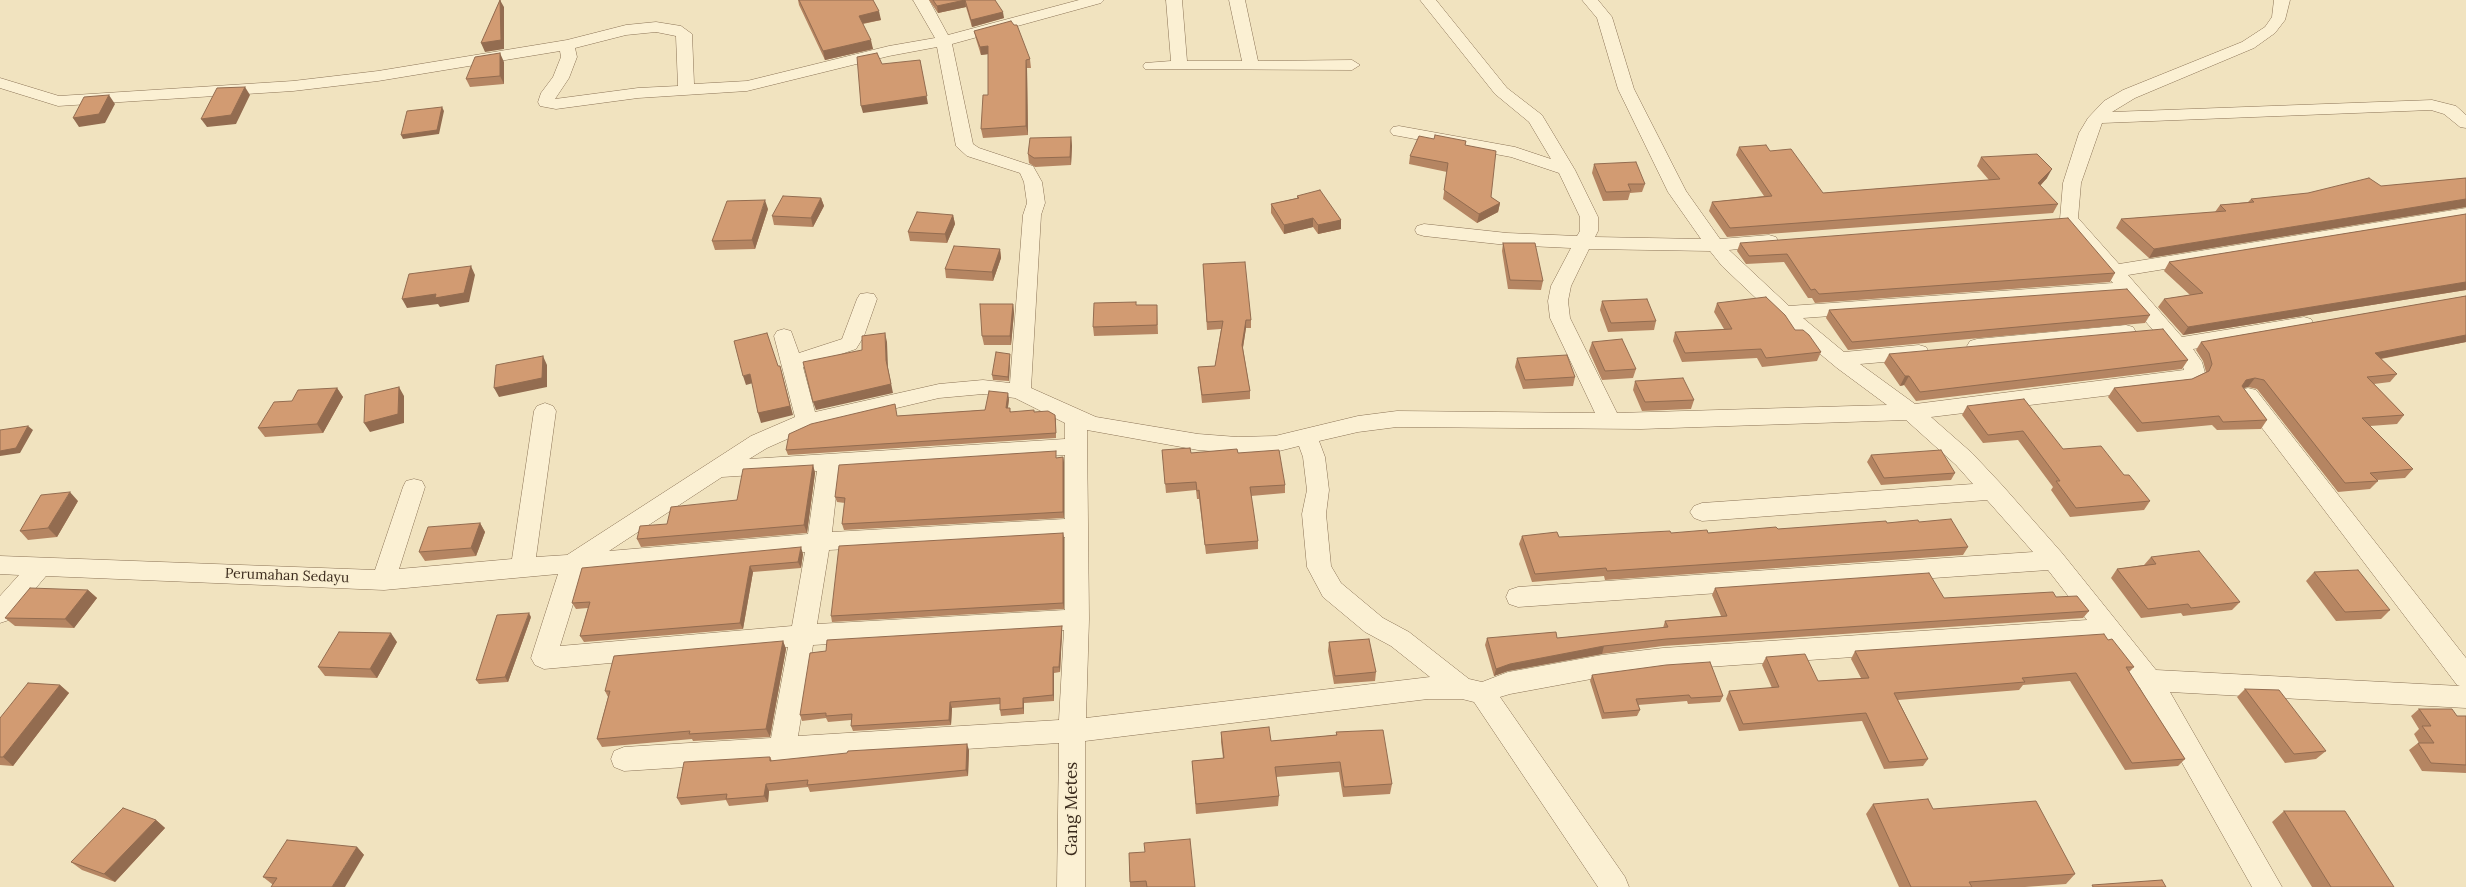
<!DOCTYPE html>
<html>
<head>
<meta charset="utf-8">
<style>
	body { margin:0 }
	canvas { display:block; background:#f1e3bf }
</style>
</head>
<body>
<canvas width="2466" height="887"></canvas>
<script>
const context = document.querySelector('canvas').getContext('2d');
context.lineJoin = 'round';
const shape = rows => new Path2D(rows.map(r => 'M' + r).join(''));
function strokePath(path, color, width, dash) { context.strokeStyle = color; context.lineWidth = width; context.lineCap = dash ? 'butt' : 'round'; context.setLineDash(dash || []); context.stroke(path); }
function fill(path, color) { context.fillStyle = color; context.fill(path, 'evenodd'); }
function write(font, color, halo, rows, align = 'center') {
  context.font = font + ' Lora,serif'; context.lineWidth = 3; context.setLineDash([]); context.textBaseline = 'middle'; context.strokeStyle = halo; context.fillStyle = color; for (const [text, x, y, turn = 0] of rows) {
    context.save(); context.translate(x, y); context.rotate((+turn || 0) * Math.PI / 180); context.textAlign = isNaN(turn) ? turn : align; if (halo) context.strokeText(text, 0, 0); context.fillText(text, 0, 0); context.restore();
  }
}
const minor = shape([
	[913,0,929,0,948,35,1079,0,1104,0,1101,3,952,44,973,144,979,148,1033,166,1042,182,1045,203,1041,215,1031,388,1096,417,1198,434,1237,437,1275,436,1358,416,1397,411,1595,413,1550,318,1548,301,1551,286,1571,248,1507,245,1424,236,1417,234,1415,230,1417,226,1424,224,1507,233,1577,236,1580,231,1580,217,1559,173,1511,157,1399,136,1393,135,1390,131,1393,127,1399,126,1515,147,1551,159,1529,122,1495,94,1420,0,1436,0,1507,88,1542,115,1575,170,1598,217,1598,231,1595,237,1701,239,1668,192,1618,89,1597,18,1582,0,1598,0,1612,17,1634,89,1686,191,1720,239,1769,235,1776,237,1778,241,1776,245,1729,250,1789,306,2113,283,2060,219,2063,183,2079,133,2088,118,2104,101,2123,90,2242,42,2265,27,2272,17,2274,0,2290,0,2285,20,2275,33,2254,48,2135,98,2112,112,2432,100,2456,106,2466,115,2466,128,2460,127,2444,114,2431,110,2102,123,2081,183,2078,218,2119,264,2466,208,2466,220,2128,275,2182,337,2304,317,2311,319,2314,324,2311,329,2304,331,2193,349,2202,362,2205,373,2202,378,2186,386,1931,417,1972,453,2002,485,2062,553,2156,670,2460,686,2457,685,2237,395,2240,390,2248,388,2256,390,2466,658,2466,708,2170,692,2282,887,2252,887,2140,688,2102,640,1663,670,1602,677,1510,694,1500,697,1625,877,1629,887,1598,887,1474,702,1462,699,1428,699,1085,741,1085,887,1057,887,1059,743,624,771,614,767,611,759,614,751,624,747,771,738,788,647,544,669,535,665,531,658,558,574,384,590,46,576,9,620,0,623,0,596,19,575,0,574,0,556,375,570,403,487,406,481,414,479,422,481,425,487,399,569,512,559,534,411,537,406,545,403,553,406,556,411,536,557,567,555,751,436,795,417,774,336,777,331,784,329,791,331,799,353,842,339,857,299,860,294,867,293,874,294,877,299,864,336,856,349,803,367,815,412,939,384,983,380,1010,383,1023,215,1027,203,1024,182,1020,173,967,156,956,146,937,47,889,56,747,91,638,98,556,109,540,106,538,102,541,93,553,77,561,57,560,51,378,81,293,91,58,106,0,88,0,78,59,96,293,81,378,71,567,40,626,25,656,22,681,26,692,34,694,84,747,81,889,46,935,38,913,0],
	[656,32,676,36,678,86,638,88,555,99,569,78,577,57,575,48,626,35,656,32],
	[1589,249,1710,251,1722,266,1777,318,1837,368,1887,405,1617,413,1570,318,1568,301,1571,286,1589,249],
	[2123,295,2182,364,2184,370,1915,404,1860,364,1919,359,1926,357,1929,352,1926,347,1919,345,1844,352,1803,318,2123,295],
	[983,394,1015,398,1065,423,1065,439,749,459,767,448,812,428,939,398,983,394],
	[1906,420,1956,465,1973,484,1702,503,1694,506,1690,512,1694,518,1702,521,1987,500,2033,552,1518,587,1509,590,1506,597,1509,604,1518,607,2048,570,2087,620,1663,648,1602,655,1508,672,1482,682,1469,679,1409,632,1383,618,1341,583,1331,566,1326,514,1329,490,1325,457,1319,441,1358,432,1397,427,1641,429,1906,420],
	[1087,430,1198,450,1237,453,1275,452,1299,446,1303,457,1307,490,1302,514,1307,567,1323,597,1365,632,1391,646,1430,677,1086,718,1089,619,1087,430],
	[1065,455,1065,519,832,532,839,469,1065,455],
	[817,471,808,534,609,551,722,477,817,471],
	[1065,537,1065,610,817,624,829,550,1065,537],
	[805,552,792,626,560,646,583,572,805,552],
	[1064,630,1059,720,798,736,813,645,1064,630],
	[1166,0,1182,0,1187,61,1242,61,1229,0,1245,0,1258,61,1352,60,1360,65,1352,70,1145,69,1143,66,1145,63,1171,61,1166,0],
	[2126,325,2133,327,2136,332,2133,337,1977,353,1970,351,1967,346,1970,341,1977,339,2126,325]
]);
strokePath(minor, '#8b7356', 1);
fill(minor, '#fbf0d3');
fill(shape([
	[798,0,873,0,881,20,863,24,873,49,825,60,799,5],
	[929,0,995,0,1004,18,972,27,966,7,938,13],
	[974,31,1030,59,1031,68,1027,68,1028,135,983,138,981,129,988,95,988,54,981,55,976,39],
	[504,62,504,84,470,87,466,79],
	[1071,137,1072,146,1071,165,1035,167,1029,163,1028,154],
	[1434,139,1466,141,1465,145,1491,197,1500,203,1498,212,1477,223,1443,199,1447,172,1409,164,1410,156],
	[1739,147,1770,151,1823,193,1989,180,1977,166,1981,157,2047,178,2040,186,2058,204,2053,213,1727,237,1709,211,1712,202,1764,196,1736,155],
	[1594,164,1645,184,1642,192,1630,193,1628,200,1603,201,1592,173],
	[2466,178,2466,207,2149,258,2116,228,2121,219,2215,212,2220,205,2248,202,2251,199],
	[1297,196,1341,220,1341,229,1318,234,1313,227,1284,234,1271,213,1271,204,1297,198],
	[821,198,824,206,813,227,774,225,772,216],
	[768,209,755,249,715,250,712,241],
	[2466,214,2466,291,2466,290,2183,335,2158,307,2164,299,2190,295,2164,271,2169,262],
	[953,215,955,224,947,243,910,241,908,232],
	[1503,243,1543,281,1541,290,1508,289,1502,251],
	[1740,243,2115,273,2110,282,1815,303,1812,298,1808,298,1784,262,1746,264,1737,251],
	[1000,249,1001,258,993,281,946,278,945,269],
	[1203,264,1251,320,1251,328,1246,328,1243,348,1250,391,1250,399,1202,403,1199,375,1198,367,1215,366,1221,329,1207,330],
	[2466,296,2466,342,2381,359,2397,374,2390,382,2374,384,2404,415,2397,424,2370,426,2413,469,2405,478,2377,480,2378,481,2370,489,2338,492,2257,389,2248,387,2243,388,2267,420,2261,429,2217,430,2212,425,2137,432,2108,397,2114,388,2192,379,2206,372,2203,361,2196,350,2201,342],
	[1602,301,1656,321,1654,330,1608,332,1600,310],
	[1717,303,1795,330,1821,352,1817,361,1762,367,1757,358,1682,362,1673,341,1675,332,1724,329,1714,312],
	[1013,304,1014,313,1011,345,984,345,982,336],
	[1137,305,1157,305,1158,334,1094,336,1093,327],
	[1829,310,2150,315,2145,323,1848,350,1826,318],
	[1592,342,1636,369,1633,378,1602,380,1589,351],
	[1010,354,1010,359,1009,381,993,380,992,375],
	[1889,354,2188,360,2182,369,1916,401,1904,385,1900,386,1884,363],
	[1517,358,1575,377,1573,386,1523,389,1515,367],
	[1635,381,1694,400,1691,409,1642,411,1633,390],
	[337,388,343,397,323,433,265,437,258,428,292,401],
	[1009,399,1008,408,1011,412,1035,412,1056,420,1056,438,788,455,786,450,897,416,985,410],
	[1967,406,2063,449,2124,475,2150,501,2144,510,2070,517,2051,490,2053,487,2018,440,1983,443,1962,415],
	[1162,450,1191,453,1238,453,1285,485,1285,493,1251,496,1258,541,1258,549,1206,554,1199,499,1197,499,1196,490,1166,493],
	[1871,455,1955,473,1951,480,1881,485,1867,462],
	[1063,457,1064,463,1064,518,844,530,842,524,845,503,837,502,835,497,1057,458],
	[813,465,815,473,807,533,641,547,637,539,737,500],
	[78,501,57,537,28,540,20,531],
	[1919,522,1968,547,1963,555,1605,580,1604,576,1532,582,1519,544,1522,536,1559,537,1708,533,1887,523],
	[480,523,485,532,476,556,425,561,419,552],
	[1063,533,1064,539,1064,609,832,622,831,616],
	[803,554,801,568,753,572,743,629,584,642,580,636,588,608,576,609,572,603],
	[2151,557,2240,602,2232,610,2183,616,2181,613,2141,618,2111,578,2117,569,2144,565],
	[2314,572,2390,610,2381,619,2336,621,2306,581],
	[1715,588,1944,598,2056,597,2089,611,2083,618,1663,646,1602,654,1508,671,1494,676,1485,645,1487,638,1557,638,1663,628,1665,621,1721,616,1712,595],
	[88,590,97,598,74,628,15,626,5,618],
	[531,617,508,682,479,684,476,680],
	[1062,626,1062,632,1060,672,1054,673,1054,701,1024,703,1024,714,1001,716,1000,710,1000,704,952,708,951,725,853,731,851,726,851,720,828,722,826,718,802,721,800,715,826,651],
	[2108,640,2134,667,2129,672,2185,759,2178,766,2125,770,2070,681,2023,685,2019,690,1898,700,1928,759,1923,766,1884,769,1862,721,1739,731,1726,699,1729,691,1772,688,1762,665,1766,657,1818,681,1861,678,1851,659,1855,651],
	[783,641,786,649,770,737,693,741,692,739,602,747,597,739,608,697,605,691],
	[397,642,377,678,325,676,318,667],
	[1329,642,1376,672,1375,681,1334,684,1328,651],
	[1592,675,1723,696,1720,702,1688,704,1687,701,1638,705,1640,710,1637,716,1602,719,1590,681],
	[60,685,69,693,13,766,0,765,0,718],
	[2245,689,2326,751,2316,759,2285,763,2237,697],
	[2419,709,2457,716,2466,716,2466,773,2422,771,2409,750,2418,743,2419,743,2414,734,2419,729,2411,716],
	[1221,732,1271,741,1336,735,1336,732,1392,784,1390,794,1343,797,1339,772,1276,777,1279,796,1278,806,1196,814,1192,761,1223,758,1221,742],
	[969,750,968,776,810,792,808,787,769,791,768,802,729,806,726,800,681,805,677,798,770,757,772,761],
	[1873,804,1933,809,2075,874,2066,884,2025,887,1899,887,1866,814],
	[2284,811,2394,887,2312,887,2272,822],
	[156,820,165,828,115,882,82,870,71,862],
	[357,847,364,855,273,885,272,884,263,877],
	[1129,853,1195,887,1130,887]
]), '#b58562');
fill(shape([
	[500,0,504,7,504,49,485,52,481,43],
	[965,0,966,7,938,13,937,6],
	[879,11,881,20,860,24,859,16],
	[1003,12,1004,18,972,27,971,20],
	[871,40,873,49,825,60,823,51],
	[988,46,989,54,981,55,980,47],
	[500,53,504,62,504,84,500,76],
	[920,60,928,104,863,113,861,106],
	[1026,60,1027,68,1028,135,1026,126],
	[245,87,250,95,236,124,207,127,201,119],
	[109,95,115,104,105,123,79,127,73,118],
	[442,107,444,111,439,134,403,139,401,135],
	[1071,137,1072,146,1071,165,1070,157],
	[2052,169,2047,178,2034,192,2038,183],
	[821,198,824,206,813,227,811,218],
	[2466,199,2466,207,2149,258,2154,249],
	[765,200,768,209,755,249,752,240],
	[1500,203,1498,212,1477,223,1479,214],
	[953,215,955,224,947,243,945,234],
	[1313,218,1313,227,1284,234,1284,225],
	[1341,220,1341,229,1318,234,1318,225],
	[1000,249,1001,258,993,281,992,272],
	[471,266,475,275,469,302,440,307,438,304,407,308,402,299],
	[2466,282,2466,290,2183,335,2188,327],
	[1013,304,1014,313,1011,345,1010,336],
	[1246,320,1246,328,1242,353,1242,345],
	[885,333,887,342,888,368,893,393,816,410,813,402,886,360],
	[2466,335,2466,342,2368,361,2375,353],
	[1010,354,1010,359,1009,381,1008,377],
	[543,356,547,365,547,387,499,397,494,388],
	[780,366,793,415,761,423,758,413],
	[750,374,753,383,746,385,743,376],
	[1905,376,1909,376,1904,385,1900,386],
	[2255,378,2248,387,2240,389,2246,380],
	[399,387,404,396,404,423,370,432,364,423],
	[337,388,343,397,323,433,317,424],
	[1008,393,1009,399,1007,413,1006,408],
	[1055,415,1056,420,1056,438,1056,433],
	[28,426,33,430,20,453,0,456,0,451],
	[1063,457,1064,463,1064,518,1063,512],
	[813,465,815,473,807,533,804,525],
	[70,492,78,501,57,537,48,528],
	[480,523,485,532,476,556,471,548],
	[1063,533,1064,539,1064,609,1063,603],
	[801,547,803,554,801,568,798,562],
	[750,566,753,572,743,629,740,623],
	[88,590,97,598,74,628,65,619],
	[529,613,531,617,508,682,505,677],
	[1062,626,1062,632,1060,672,1059,667],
	[391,633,397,642,377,678,370,669],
	[783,641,786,649,770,737,766,729],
	[1604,646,1602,654,1508,671,1494,676,1496,669,1510,664],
	[1053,667,1054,673,1054,701,1053,695],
	[60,685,69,693,13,766,3,757],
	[1023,698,1024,703,1024,714,1023,708],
	[950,702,952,708,951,725,949,720],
	[967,744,969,750,968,776,966,770],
	[766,784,769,791,768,802,764,796],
	[156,820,165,828,115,882,104,874],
	[357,847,364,855,345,887,332,887]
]), '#936c50');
const building = shape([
	[500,0,501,40,481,43,500,0],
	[799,0,873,0,879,11,859,16,871,40,823,51,799,0],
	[933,0,995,0,1003,12,971,20,965,0,937,6,933,0],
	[1011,21,1014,25,1017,25,1030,59,1026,60,1026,126,981,129,983,95,988,95,988,46,980,47,974,31,1011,21],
	[500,53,500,76,466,79,475,57,500,53],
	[877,53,882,64,920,60,927,96,861,106,857,57,877,53],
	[245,87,231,115,201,119,217,88,245,87],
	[109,95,99,114,73,118,84,97,109,95],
	[442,107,437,130,401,135,407,111,442,107],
	[1435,135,1466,141,1465,145,1496,151,1491,197,1500,203,1479,214,1444,190,1448,163,1410,156,1419,136,1434,139,1435,135],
	[1071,137,1070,157,1034,158,1028,154,1030,138,1071,137],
	[1766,145,1770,151,1791,149,1823,193,2000,179,1981,157,2037,154,2052,169,2038,183,2058,204,1730,228,1712,202,1772,196,1739,147,1766,145],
	[1636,162,1645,184,1628,184,1631,191,1606,192,1594,164,1636,162],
	[2369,178,2381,186,2466,178,2466,199,2154,249,2121,219,2226,211,2220,205,2254,202,2251,199,2308,193,2369,178],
	[1320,190,1341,220,1318,225,1313,218,1284,225,1271,204,1299,198,1297,196,1320,190],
	[783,196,821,198,811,218,772,216,783,196],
	[765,200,752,240,712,241,727,201,765,200],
	[917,212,953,215,945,234,908,232,917,212],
	[2466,214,2466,282,2188,327,2164,299,2203,293,2169,262,2466,214],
	[2068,218,2115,273,1819,294,1815,289,1811,290,1787,254,1749,256,1740,243,2068,218],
	[1503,243,1535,243,1543,281,1510,280,1503,243],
	[954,246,1000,249,992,272,945,269,954,246],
	[1245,262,1251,320,1246,320,1242,345,1250,391,1202,395,1198,367,1215,366,1223,321,1207,322,1203,264,1245,262],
	[471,266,464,293,435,298,436,294,402,299,409,274,471,266],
	[2127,289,2150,315,1852,342,1829,310,2127,289],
	[2466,296,2466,335,2375,353,2397,374,2367,377,2404,415,2362,418,2413,469,2370,473,2378,481,2345,483,2264,380,2255,378,2246,380,2242,386,2267,420,2223,422,2219,416,2142,423,2114,388,2192,379,2209,371,2212,364,2209,353,2201,342,2466,296],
	[1766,297,1785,315,1795,330,1803,330,1809,335,1821,352,1766,358,1761,349,1685,353,1675,332,1732,329,1717,303,1766,297],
	[1647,299,1656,321,1611,323,1602,301,1647,299],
	[1136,302,1136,305,1157,305,1157,325,1093,327,1094,303,1136,302],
	[980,304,1013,304,1010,336,982,336,980,304],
	[2163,329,2188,360,1920,392,1909,376,1905,376,1889,354,2163,329],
	[767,333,778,366,780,366,790,406,758,413,750,374,743,376,734,341,767,333],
	[885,333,886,360,891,384,813,402,803,362,862,350,862,336,885,333],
	[1622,339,1636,369,1605,371,1592,342,1622,339],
	[996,352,1010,354,1008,377,992,375,996,352],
	[1567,355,1575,377,1525,380,1517,358,1567,355],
	[543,356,542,378,494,388,496,365,543,356],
	[1683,378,1694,400,1645,402,1635,381,1683,378],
	[399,387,398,414,364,423,365,395,399,387],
	[337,388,317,424,258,428,274,402,292,401,298,390,337,388],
	[989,391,1008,393,1006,408,1010,408,1010,412,1034,410,1034,412,1048,411,1055,415,1056,433,786,450,789,434,811,424,895,404,897,416,985,410,989,391],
	[2024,399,2063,449,2101,446,2124,475,2129,475,2150,501,2076,508,2056,481,2060,481,2023,431,1988,435,1967,406,2024,399],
	[28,426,16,448,0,451,0,430,28,426],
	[1190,448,1191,453,1237,449,1238,453,1279,450,1285,485,1250,487,1258,541,1205,545,1199,490,1197,491,1196,482,1165,484,1162,450,1190,448],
	[1941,450,1955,473,1884,478,1871,455,1941,450],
	[1056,451,1056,458,1063,457,1063,512,842,524,845,498,835,497,839,465,1056,451],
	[813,465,804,525,637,539,640,526,667,524,671,507,737,500,743,469,813,465],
	[70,492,48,528,20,531,41,495,70,492],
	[1951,519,1968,547,1607,571,1606,568,1535,574,1522,536,1557,532,1559,537,1670,531,1671,533,1707,530,1708,533,1776,527,1778,529,1886,521,1887,523,1918,520,1919,522,1951,519],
	[480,523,471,548,419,552,428,527,480,523],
	[1063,533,1063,603,831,616,839,546,1063,533],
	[801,547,798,562,750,566,740,623,580,636,590,602,572,603,582,568,801,547],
	[2199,551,2240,602,2191,608,2188,604,2148,609,2117,569,2156,564,2151,557,2199,551],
	[2358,570,2390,610,2345,612,2314,572,2358,570],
	[1929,573,1944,598,2053,592,2056,597,2077,596,2089,611,1666,639,1604,646,1510,664,1496,669,1487,638,1556,632,1557,638,1668,627,1665,621,1727,616,1715,588,1929,573],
	[30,588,88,590,65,619,5,618,30,588],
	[529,613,505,677,476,680,497,615,529,613],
	[1062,626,1059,667,1053,667,1053,695,1023,698,1023,708,1000,710,1000,698,950,702,949,720,851,726,852,714,826,716,826,713,800,715,810,653,826,651,827,640,1062,626],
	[339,632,391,633,370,669,318,667,339,632],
	[2104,634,2108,640,2112,639,2134,667,2126,667,2185,759,2132,763,2076,673,2022,678,2025,682,1894,693,1928,759,1889,762,1866,713,1743,724,1729,691,1779,687,1766,657,1805,654,1818,681,1869,678,1855,651,2104,634],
	[1369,639,1376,672,1335,676,1329,642,1369,639],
	[783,641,766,729,689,734,690,731,597,739,610,691,605,691,614,656,783,641],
	[1710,662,1723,696,1691,698,1689,695,1636,699,1640,710,1604,713,1592,675,1666,665,1710,662],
	[28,683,60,685,3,757,0,757,0,718,28,683],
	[2245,689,2279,690,2326,751,2294,754,2245,689],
	[2419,709,2452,709,2457,716,2466,716,2466,765,2431,763,2418,743,2434,743,2422,726,2431,726,2419,709],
	[1269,727,1271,741,1337,735,1336,732,1383,730,1392,784,1344,787,1340,762,1275,767,1279,796,1196,804,1192,761,1224,758,1221,732,1269,727],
	[967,744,966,770,807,785,808,780,766,784,764,796,726,799,727,794,677,798,684,762,768,757,770,757,770,761,847,753,848,751,967,744],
	[1928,799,1933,809,2036,801,2075,874,1969,882,1972,887,1911,887,1873,804,1928,799],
	[123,808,156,820,104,874,71,862,123,808],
	[2284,811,2345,811,2394,887,2331,887,2284,811],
	[1190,839,1195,887,1147,887,1146,881,1130,882,1129,853,1145,852,1144,843,1190,839],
	[287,840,357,847,332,887,271,887,277,878,263,877,287,840],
	[2162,880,2166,887,2093,887,2092,885,2162,880]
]);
fill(building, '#d29b72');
strokePath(building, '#936c50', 1);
write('14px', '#3a2a1c', '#f8edcf', [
	["Perumahan Sedayu",287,576,2]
]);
write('17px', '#3a2a1c', '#f8edcf', [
	["Gang Metes",1072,809,-90]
]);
</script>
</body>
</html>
